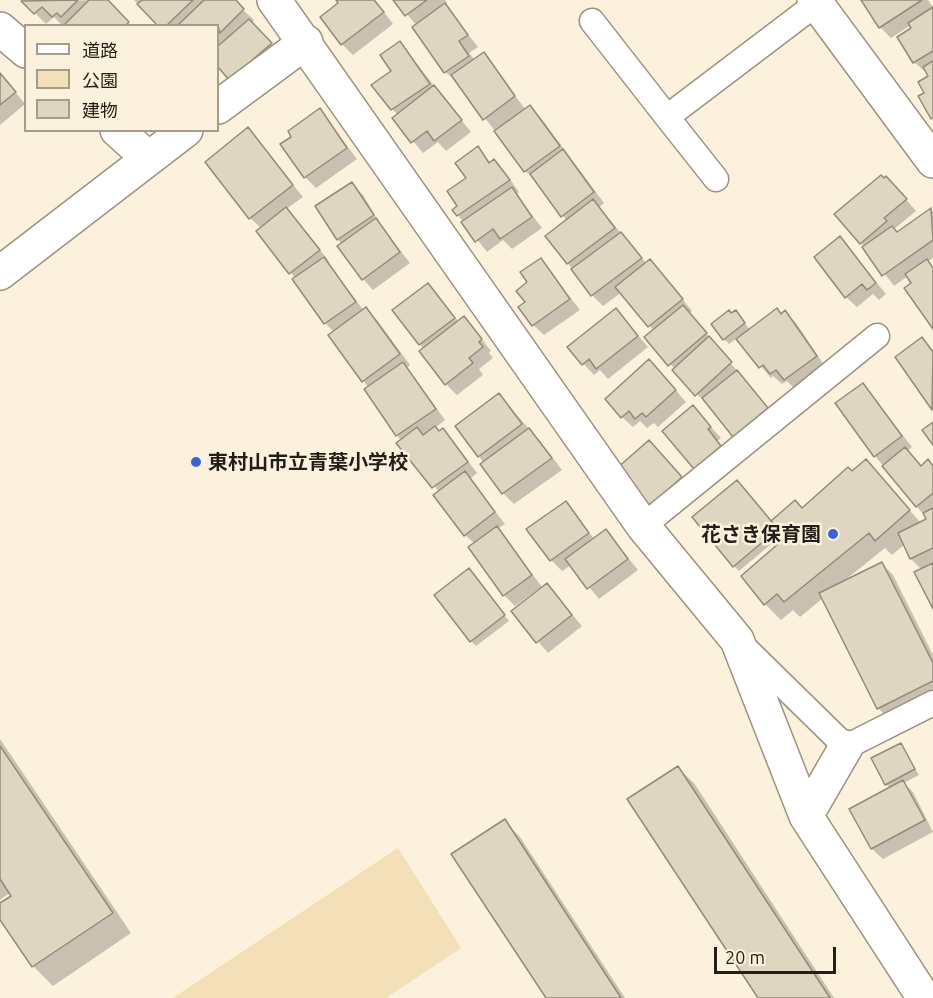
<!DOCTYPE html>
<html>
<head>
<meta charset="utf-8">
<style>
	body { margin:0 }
	#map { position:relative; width:933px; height:998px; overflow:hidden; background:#fbf1dd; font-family:Ubuntu,"Noto Sans JP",sans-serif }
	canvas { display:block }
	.legend { position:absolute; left:24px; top:24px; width:195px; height:108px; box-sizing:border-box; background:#fbf1dd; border:2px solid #a49d8e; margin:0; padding:8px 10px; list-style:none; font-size:18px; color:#221f18 }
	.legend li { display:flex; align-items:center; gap:12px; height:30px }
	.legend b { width:30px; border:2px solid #a49d8e }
	.scale { position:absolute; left:714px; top:947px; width:122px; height:27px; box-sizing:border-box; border:3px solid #221f18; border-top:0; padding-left:8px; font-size:18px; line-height:21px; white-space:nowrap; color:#221f18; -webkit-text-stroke:4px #fbf1dd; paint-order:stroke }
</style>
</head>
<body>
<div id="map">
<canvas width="933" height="998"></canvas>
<ul class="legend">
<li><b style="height:8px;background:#fff"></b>道路</li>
<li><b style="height:16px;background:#f3e0b8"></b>公園</li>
<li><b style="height:16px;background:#dfd6c2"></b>建物</li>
</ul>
<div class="scale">20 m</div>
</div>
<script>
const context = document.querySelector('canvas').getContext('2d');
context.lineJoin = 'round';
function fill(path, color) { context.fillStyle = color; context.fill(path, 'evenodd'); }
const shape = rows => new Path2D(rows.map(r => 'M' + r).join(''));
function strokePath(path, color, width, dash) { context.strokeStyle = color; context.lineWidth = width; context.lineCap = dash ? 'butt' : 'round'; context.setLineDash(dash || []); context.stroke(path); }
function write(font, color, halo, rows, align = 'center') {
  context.font = font + ' Ubuntu,"Noto Sans JP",sans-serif'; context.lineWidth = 5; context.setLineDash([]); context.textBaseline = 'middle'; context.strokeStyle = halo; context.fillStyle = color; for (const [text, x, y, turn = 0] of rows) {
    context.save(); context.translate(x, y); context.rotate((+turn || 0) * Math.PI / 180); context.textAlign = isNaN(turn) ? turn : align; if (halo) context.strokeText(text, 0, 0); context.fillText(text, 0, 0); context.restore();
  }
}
fill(shape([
	[398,848,461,948,386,998,173,998]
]), '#f3e0b8');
fill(shape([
	[107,0,131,26,63,26,54,17,46,24,23,1],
	[134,0,232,0,254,20,252,23,282,55,230,79,218,64,218,26,160,26],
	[337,0,375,0,393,24,353,55,342,44,340,3],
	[395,0,445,0,447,3,445,5,478,47,469,53,475,60,483,54,526,110,530,107,541,118,604,203,599,207,647,264,650,261,661,272,692,311,689,313,778,420,745,447,646,337,654,331,622,292,603,306,592,295,547,236,567,221,537,181,525,171,458,82,445,72,414,28,417,26],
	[864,0,928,0,933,7,933,119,926,93,930,76,914,62,899,38,913,29,911,25,891,38,880,27],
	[400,43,471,132,446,151,438,142,423,153,394,118,398,115,392,109],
	[0,73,25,104,0,125],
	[320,110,357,159,316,188,305,177,294,137],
	[248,129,303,197,286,209,329,261,328,263,364,311,366,309,377,320,410,365,407,368,445,420,435,428,439,432,442,430,453,441,477,473,470,479,505,524,497,529,543,588,547,585,582,626,548,653,513,612,540,591,538,589,515,606,504,595,475,544,465,535,439,492,397,435,334,332,325,323,261,228,250,218],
	[477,148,491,163,494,161,505,172,519,192,516,194,542,228,512,249,503,240,487,252,454,210,459,207],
	[352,184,363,195,382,227,410,263,373,290,363,279,338,239],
	[897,189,916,211,894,229,897,233,931,210,933,212,933,258,927,262,933,268,933,327,908,276,894,286,861,243],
	[840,238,886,294,879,300,873,294,857,307,846,297],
	[541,260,580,310,544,335,533,325,527,303,529,283],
	[428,285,459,322,474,329,491,351,489,353,493,358,479,369,483,375,457,395,446,384,420,344],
	[616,310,648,347,608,379,600,370,594,375,569,348],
	[736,312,750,330,785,312,796,323,826,368,796,390,787,381,782,384,773,376,771,378,737,338,729,344,724,339,731,315],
	[922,339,933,350,933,409,897,357],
	[660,372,686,402,658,427,654,423,647,428,640,421,633,427,622,417],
	[863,385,912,447,907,451,922,467,933,467,933,605,922,570,911,559,905,544,892,555,885,548,844,581,882,564,893,575,933,655,933,697,889,719,878,708,823,598,800,617,793,610,781,620,765,604,788,537,776,524,774,526,782,535,739,571,734,566,771,523,802,509,866,461,921,523,928,520,875,456],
	[499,395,540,441,562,470,514,504,503,493,479,456],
	[693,407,721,438,717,441,731,457,705,479,695,468],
	[660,453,692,489,662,516],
	[566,502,594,539,606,531,638,570,599,599,571,565,562,571,551,560],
	[474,576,509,621,476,646,471,641],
	[0,739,131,933,53,986,33,966,0,917,0,905,13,896,11,892,0,900],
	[901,745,919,775,904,783,913,792,933,832,883,859,872,849,851,810,890,788,886,784],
	[678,768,694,783,834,998,759,998],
	[504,821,520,837,625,998,547,998]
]), '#0003');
const building = shape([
	[78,0,61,17,57,13,52,17,42,7,34,14,21,1,78,0],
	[89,0,108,0,129,22,125,26,63,26,89,0],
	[142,0,193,0,166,26,158,26,137,4,142,0],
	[204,0,236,0,244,9,220,33,218,26,177,26,204,0],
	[336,0,374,0,384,12,341,45,320,17,338,3,336,0],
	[393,0,427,0,405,16,393,0],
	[861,0,922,0,879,28,861,0],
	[445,3,468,35,459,41,469,56,444,73,412,27,445,3],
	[933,7,933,51,913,63,897,37,911,28,908,23,933,7],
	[249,19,272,43,229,80,218,67,218,46,249,19],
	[400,41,430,84,391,110,371,85,391,71,380,55,400,41],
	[484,52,515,96,483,120,451,75,484,52],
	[933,61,933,117,931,119,918,96,924,93,918,82,928,76,923,67,933,61],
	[0,73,16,92,0,105,0,73],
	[434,85,462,120,434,141,427,131,411,143,392,118,434,85],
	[530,105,560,146,524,172,494,131,530,105],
	[320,108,347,148,304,178,280,144,291,137,288,131,320,108],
	[248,127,293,185,249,219,205,162,248,127],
	[478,146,489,163,494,159,510,180,457,216,452,210,457,206,447,191,466,178,455,163,478,146],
	[563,149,594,192,561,217,530,174,563,149],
	[881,175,884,178,886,176,907,199,884,218,887,221,860,244,834,214,881,175],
	[352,182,374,215,337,240,315,206,352,182],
	[512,187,532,217,500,239,493,229,475,242,461,222,512,187],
	[593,199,615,228,567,264,545,236,593,199],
	[286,207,320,250,289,274,256,231,286,207],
	[931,208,933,240,882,276,862,247,892,226,897,232,931,208],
	[376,218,400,252,362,280,337,246,376,218],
	[621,232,642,258,591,296,571,269,621,232],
	[840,236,876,283,867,290,862,284,845,298,814,257,840,236],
	[324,257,356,302,324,324,292,279,324,257],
	[541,258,570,299,532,326,518,307,525,302,516,291,527,282,520,272,541,258],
	[650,259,683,299,648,327,615,287,650,259],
	[927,259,933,268,933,329,904,288,911,283,905,274,927,259],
	[428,283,455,318,419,345,392,310,428,283],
	[683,305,707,333,668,366,644,337,683,305],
	[366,307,400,354,362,382,328,335,366,307],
	[616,308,638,336,596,369,589,359,582,365,567,347,616,308],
	[777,308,781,314,785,310,817,356,784,380,776,370,770,374,763,365,759,368,736,339,777,308],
	[729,310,731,313,736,310,745,323,723,340,711,324,729,310],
	[464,316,482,339,479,342,483,347,469,358,473,363,445,385,419,351,464,316],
	[709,336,732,362,695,396,672,370,709,336],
	[922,337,933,352,932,410,895,357,922,337],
	[649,359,676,390,646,417,642,413,635,419,629,411,621,418,605,399,649,359],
	[403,362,436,409,396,436,364,389,403,362],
	[737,370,768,408,733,437,702,398,737,370],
	[863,383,902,436,874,457,835,403,863,383],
	[499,393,522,424,478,457,455,426,499,393],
	[693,405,711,427,708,429,721,446,694,469,662,431,693,405],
	[933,422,933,445,922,430,933,422],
	[435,426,439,431,443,428,468,462,432,488,396,443,417,427,423,435,435,426],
	[529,428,552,458,502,494,480,464,529,428],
	[649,440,682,477,650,506,616,469,649,440],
	[905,447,921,466,928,459,933,466,933,493,916,507,882,466,905,447],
	[866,459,910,510,875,541,869,533,784,602,777,594,764,605,741,576,786,537,771,521,795,500,802,508,848,467,852,471,866,459],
	[465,471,495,512,464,536,433,495,465,471],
	[737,480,778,529,733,567,692,517,737,480],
	[566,501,589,533,550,561,526,529,566,501],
	[933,508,933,548,910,559,898,533,926,519,923,513,933,508],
	[497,526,532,575,503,596,468,547,497,526],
	[606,529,628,559,587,589,565,559,606,529],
	[882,562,933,663,933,681,877,709,819,593,882,562],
	[933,563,933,609,914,572,933,563],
	[469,568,505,615,470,642,434,595,469,568],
	[547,583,572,615,536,643,511,611,547,583],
	[901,743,915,769,885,785,871,758,901,743],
	[0,746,113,913,32,967,0,920,0,903,11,896,0,879,0,746],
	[678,766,830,998,758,998,627,799,678,766],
	[903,780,925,820,871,849,849,809,903,780],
	[505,819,621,998,546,998,451,854,505,819]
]);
fill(building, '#dfd6c2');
strokePath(building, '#938a78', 1.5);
const service = shape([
	[592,21,667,117,816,4],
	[667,117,716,179],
	[643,526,877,336],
	[744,647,846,747,933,703]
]);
const minor = shape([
	[274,0,643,526,737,640,806,816,924,998],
	[814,0,933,161],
	[0,29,26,51],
	[218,107,306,42],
	[117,130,148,158],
	[0,273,186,130],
	[806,816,846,747]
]);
strokePath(service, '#9b9280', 27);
strokePath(minor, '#9b9280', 36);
strokePath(service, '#fff', 24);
strokePath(minor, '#fff', 33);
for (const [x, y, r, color] of [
	[196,462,6,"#3c63d4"],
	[833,534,6,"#3c63d4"]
]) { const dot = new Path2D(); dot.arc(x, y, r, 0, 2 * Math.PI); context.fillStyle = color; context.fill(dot); strokePath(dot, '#fbf1dd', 2); }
write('bold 20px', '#221f18', '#fbf1dd', [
	["東村山市立青葉小学校",208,462],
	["花さき保育園",821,534,"right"]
], 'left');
</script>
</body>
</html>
